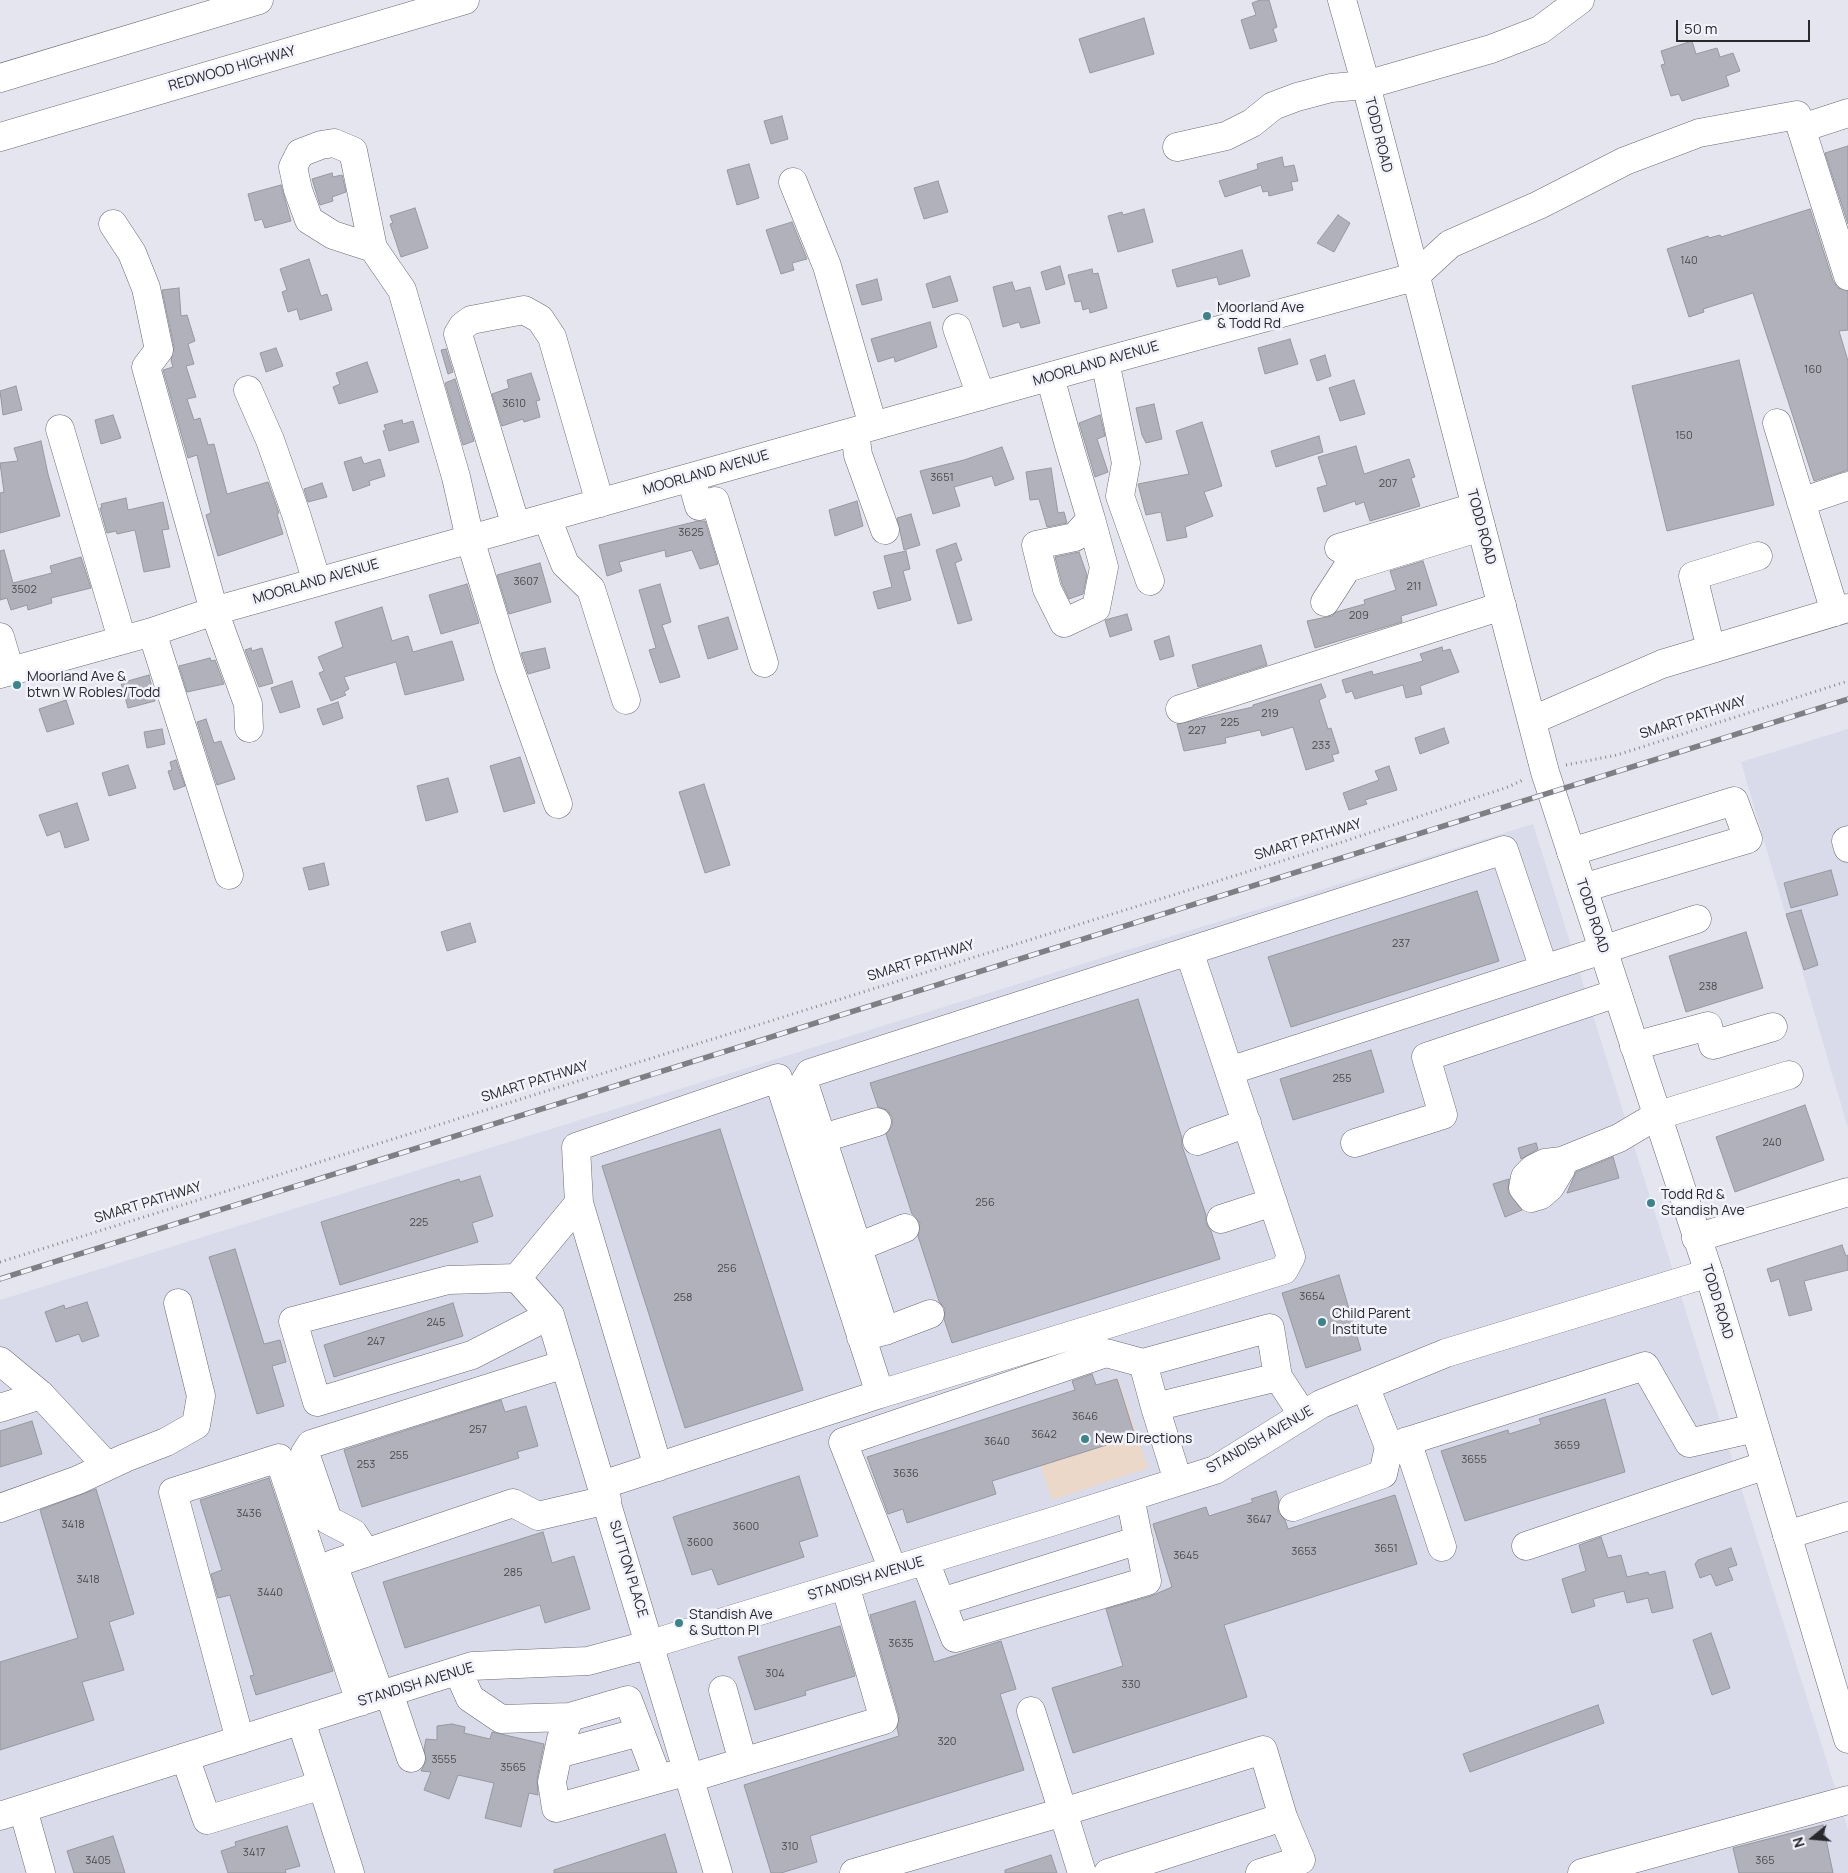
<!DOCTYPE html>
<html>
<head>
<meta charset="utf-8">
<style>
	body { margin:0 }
	#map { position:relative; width:1848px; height:1873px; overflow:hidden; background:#e4e5ee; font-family:Manrope,sans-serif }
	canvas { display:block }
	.north { position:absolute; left:1788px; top:1813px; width:50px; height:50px; -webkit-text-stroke:4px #f1f2fb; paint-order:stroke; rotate:253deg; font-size:14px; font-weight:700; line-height:20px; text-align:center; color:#28292c }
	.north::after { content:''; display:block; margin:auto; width:18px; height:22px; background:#28292c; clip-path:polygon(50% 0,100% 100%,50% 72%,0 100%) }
	.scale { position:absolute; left:1676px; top:20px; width:134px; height:22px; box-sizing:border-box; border:2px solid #28292c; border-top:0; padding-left:6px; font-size:15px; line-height:18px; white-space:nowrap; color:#28292c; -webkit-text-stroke:4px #f1f2fb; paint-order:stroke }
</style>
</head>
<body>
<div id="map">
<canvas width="1848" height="1873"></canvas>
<div class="north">N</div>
<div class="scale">50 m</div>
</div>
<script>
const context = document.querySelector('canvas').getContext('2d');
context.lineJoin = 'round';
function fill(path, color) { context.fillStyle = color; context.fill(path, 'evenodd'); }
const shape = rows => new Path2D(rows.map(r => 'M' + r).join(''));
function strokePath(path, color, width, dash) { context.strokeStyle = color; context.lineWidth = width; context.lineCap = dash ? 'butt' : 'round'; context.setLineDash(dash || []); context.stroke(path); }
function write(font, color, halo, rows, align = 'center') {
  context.font = font + ' Manrope,sans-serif'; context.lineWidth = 5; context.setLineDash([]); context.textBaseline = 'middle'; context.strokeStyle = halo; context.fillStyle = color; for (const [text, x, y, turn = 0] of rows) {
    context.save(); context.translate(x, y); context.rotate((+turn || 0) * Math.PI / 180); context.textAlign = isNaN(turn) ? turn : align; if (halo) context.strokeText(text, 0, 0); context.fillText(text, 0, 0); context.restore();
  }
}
fill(shape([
	[1848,729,1848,1128,1741,762],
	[1533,824,1848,1829,1848,1873,0,1873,0,1300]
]), '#d9dbeb');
fill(shape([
	[1118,1378,1148,1468,1052,1500,1022,1410]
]), '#ebd8c8');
const building = shape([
	[1260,0,1269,0,1277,27,1273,29,1277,41,1250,49,1241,20,1256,15,1252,3,1260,0],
	[1144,18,1154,54,1090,73,1079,39,1144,18],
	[1692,41,1696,54,1717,48,1720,57,1733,53,1740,71,1726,76,1729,86,1682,101,1679,94,1671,96,1661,65,1665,64,1661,51,1692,41],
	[782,116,788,139,771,144,764,121,782,116],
	[1848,146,1848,224,1825,153,1848,146],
	[1282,157,1284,167,1294,165,1298,181,1291,182,1293,190,1269,196,1268,191,1263,192,1261,185,1225,197,1219,181,1258,169,1257,164,1282,157],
	[749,164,759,198,737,205,727,170,749,164],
	[332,173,333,177,342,175,346,192,332,197,333,201,320,205,312,179,332,173],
	[938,181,948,212,924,219,914,188,938,181],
	[281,185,291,221,265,228,262,219,255,221,248,194,281,185],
	[415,208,428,248,401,257,390,224,393,223,390,216,415,208],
	[1144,209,1153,242,1118,252,1108,216,1122,212,1123,215,1144,209],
	[1810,209,1833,281,1838,288,1848,291,1848,330,1839,331,1848,361,1848,470,1814,481,1753,293,1703,309,1704,312,1689,317,1667,249,1708,236,1709,238,1720,235,1721,237,1810,209],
	[1338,215,1350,223,1334,252,1317,243,1338,215],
	[792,222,807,259,792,263,794,270,781,274,766,230,792,222],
	[1242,250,1250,276,1219,285,1217,277,1177,287,1172,270,1242,250],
	[309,259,321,296,327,294,332,310,300,320,297,309,288,312,282,292,287,290,280,269,309,259],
	[1060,266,1065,284,1046,290,1041,272,1060,266],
	[1092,269,1093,274,1098,273,1107,308,1090,313,1089,308,1083,310,1081,301,1075,302,1068,275,1092,269],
	[950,276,958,301,933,308,926,284,950,276],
	[877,279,882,300,862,305,856,285,877,279],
	[1012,282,1015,291,1030,287,1040,323,1021,328,1019,322,1003,327,993,287,1012,282],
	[179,288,181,316,187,315,195,341,188,344,194,364,186,366,196,397,187,399,194,420,200,418,208,445,214,444,227,494,268,482,279,513,277,514,283,534,218,556,206,515,211,513,197,455,188,458,163,370,173,367,171,360,174,347,162,290,179,288],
	[930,322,937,347,895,362,894,357,878,362,871,339,930,322],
	[1290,339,1298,364,1265,374,1258,348,1290,339],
	[276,348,283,366,266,372,260,353,276,348],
	[446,349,453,372,448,374,441,350,446,349],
	[1325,355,1331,376,1317,381,1310,360,1325,355],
	[1739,360,1774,505,1667,531,1632,386,1739,360],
	[367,362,378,392,339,404,333,387,340,384,336,373,367,362],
	[531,373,540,400,536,401,540,417,524,422,523,419,502,426,492,394,509,388,507,380,531,373],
	[455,379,474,441,463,445,445,383,455,379],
	[1354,380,1365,414,1340,421,1329,388,1354,380],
	[16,386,22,410,3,415,0,391,16,386],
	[1154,404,1162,439,1146,443,1142,435,1136,408,1154,404],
	[113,415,121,438,101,444,95,420,113,415],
	[1100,415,1105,436,1097,439,1108,472,1095,477,1079,423,1100,415],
	[402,420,403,424,413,421,419,442,389,451,383,431,386,430,384,425,402,420],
	[1202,422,1222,486,1204,492,1213,516,1185,527,1187,537,1167,541,1161,512,1146,515,1138,484,1189,474,1176,431,1202,422],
	[1319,436,1323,452,1276,467,1271,451,1319,436],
	[41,441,48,474,60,516,0,533,0,493,4,492,0,463,18,461,14,448,41,441],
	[1356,446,1364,474,1409,459,1415,477,1411,478,1420,506,1370,521,1364,502,1356,505,1355,501,1324,512,1317,488,1327,485,1318,457,1356,446],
	[1002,447,1014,479,995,486,992,476,954,487,960,506,933,514,920,471,964,460,1002,447],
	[361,457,364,464,380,459,385,476,369,481,370,485,353,491,344,462,361,457],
	[1051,468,1058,513,1064,512,1067,523,1047,527,1039,499,1030,500,1026,472,1051,468],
	[322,483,327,497,308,502,304,489,322,483],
	[126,498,128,510,163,502,169,529,162,530,170,567,144,572,135,530,117,534,116,531,107,533,100,508,102,508,101,504,126,498],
	[857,501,863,526,835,536,829,510,857,501],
	[911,514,920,545,904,550,897,518,911,514],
	[698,521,705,521,718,564,700,569,692,550,666,557,665,550,619,562,622,571,607,576,599,545,698,521],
	[956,543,962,560,955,563,972,620,958,624,936,550,956,543],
	[4,550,13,583,52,573,50,566,81,557,91,588,51,598,52,603,28,610,27,605,11,610,7,598,0,600,0,551,4,550],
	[906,551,910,569,903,571,911,600,878,609,873,592,892,587,884,556,906,551],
	[1079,552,1087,575,1083,594,1069,599,1062,584,1055,557,1079,552],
	[1423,561,1437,605,1401,616,1402,622,1315,648,1307,621,1332,616,1336,612,1365,604,1364,600,1396,590,1390,571,1423,561],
	[540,563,551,602,509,614,497,575,540,563],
	[467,584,479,623,441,634,429,595,467,584],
	[660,584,671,622,662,625,680,677,660,683,649,650,656,648,639,590,660,584],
	[382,607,392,641,408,636,413,652,452,641,464,680,405,695,396,662,344,677,349,689,344,692,346,695,331,701,319,673,324,671,318,657,343,647,335,622,382,607],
	[1127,614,1132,630,1110,637,1105,620,1127,614],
	[728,617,738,649,708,659,698,626,728,617],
	[1169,636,1174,656,1160,660,1154,641,1169,636],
	[1261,645,1267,665,1198,687,1192,665,1261,645],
	[1442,647,1443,651,1450,649,1459,672,1420,686,1422,694,1406,698,1403,685,1355,699,1352,691,1346,693,1342,680,1372,671,1373,675,1423,661,1420,654,1442,647],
	[251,648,252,651,262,648,273,683,259,687,245,650,251,648],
	[545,648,550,668,528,674,521,653,545,648],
	[210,658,211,661,215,660,224,684,187,692,179,666,210,658],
	[149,675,155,701,128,708,121,683,149,675],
	[292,681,300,707,280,713,271,688,292,681],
	[1321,684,1326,697,1319,700,1328,729,1331,728,1339,753,1332,755,1334,761,1306,770,1293,727,1262,736,1260,730,1225,738,1226,743,1184,751,1177,724,1253,707,1253,705,1321,684],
	[66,700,74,724,47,732,39,709,66,700],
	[338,702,343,718,323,725,317,709,338,702],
	[206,719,214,743,221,741,235,779,217,785,197,722,206,719],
	[1444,728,1449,743,1420,754,1415,738,1444,728],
	[162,729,165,744,147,748,144,732,162,729],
	[520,757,535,803,504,812,490,766,520,757],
	[176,760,185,786,174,790,168,771,172,770,170,762,176,760],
	[128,765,136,788,109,796,102,773,128,765],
	[1389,766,1397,790,1365,800,1367,804,1349,810,1343,793,1379,780,1375,771,1389,766],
	[448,778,458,812,426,821,417,786,448,778],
	[704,784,730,865,705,873,679,792,704,784],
	[77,803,89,840,65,848,60,831,47,836,39,815,77,803],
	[324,863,329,885,309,890,303,868,324,863],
	[1831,870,1838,895,1791,908,1784,883,1831,870],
	[1477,891,1499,961,1291,1027,1268,957,1477,891],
	[1801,910,1818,965,1804,970,1786,914,1801,910],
	[470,923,476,942,447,951,441,932,470,923],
	[1746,932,1763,988,1686,1012,1669,956,1746,932],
	[1138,999,1182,1138,1182,1146,1206,1215,1206,1223,1211,1231,1220,1259,952,1343,944,1319,945,1309,939,1301,918,1236,920,1223,912,1214,886,1134,892,1126,892,1117,887,1110,878,1107,870,1083,1138,999],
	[1371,1050,1384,1092,1293,1120,1280,1079,1371,1050],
	[1805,1105,1824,1160,1735,1192,1716,1137,1805,1105],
	[720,1129,803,1390,685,1428,602,1166,720,1129],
	[1536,1143,1538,1149,1521,1159,1518,1148,1536,1143],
	[1613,1157,1619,1178,1567,1193,1576,1172,1613,1157],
	[480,1176,493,1216,472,1223,478,1242,340,1285,321,1222,459,1179,460,1182,480,1176],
	[1509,1179,1508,1192,1522,1210,1505,1217,1493,1184,1509,1179],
	[1842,1245,1846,1256,1848,1255,1848,1270,1804,1281,1812,1310,1789,1316,1779,1279,1771,1282,1767,1269,1842,1245],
	[235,1249,264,1344,280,1340,286,1362,272,1366,284,1406,257,1414,209,1257,235,1249],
	[1339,1275,1361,1350,1306,1368,1282,1293,1339,1275],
	[87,1302,99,1336,82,1342,79,1334,56,1342,45,1312,64,1305,65,1309,87,1302],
	[453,1303,463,1336,334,1377,324,1345,453,1303],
	[1092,1374,1096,1385,1117,1379,1135,1436,992,1481,996,1494,907,1523,903,1509,888,1514,867,1457,1075,1390,1072,1381,1092,1374],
	[1605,1399,1625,1472,1465,1521,1441,1451,1508,1430,1509,1434,1541,1424,1539,1419,1605,1399],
	[501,1400,505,1412,526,1406,538,1446,517,1452,519,1458,362,1507,344,1450,501,1400],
	[32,1421,42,1454,0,1467,0,1431,32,1421],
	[799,1476,818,1536,799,1542,804,1557,718,1585,712,1569,692,1575,673,1517,799,1476],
	[269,1478,333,1671,256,1695,250,1676,254,1675,230,1595,218,1598,211,1574,222,1570,200,1500,269,1478],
	[96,1489,134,1614,109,1622,124,1670,82,1682,94,1720,0,1750,0,1662,78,1638,40,1510,96,1489],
	[1276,1491,1279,1501,1278,1512,1285,1520,1288,1529,1395,1495,1417,1564,1224,1625,1247,1697,1073,1753,1052,1688,1123,1666,1106,1609,1151,1596,1172,1587,1153,1524,1206,1507,1209,1516,1253,1502,1251,1499,1276,1491],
	[543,1532,552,1563,574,1556,590,1609,545,1623,540,1605,405,1648,383,1582,543,1532],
	[1601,1537,1608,1558,1621,1555,1627,1577,1648,1572,1649,1575,1665,1571,1673,1608,1652,1613,1648,1598,1627,1603,1624,1591,1593,1599,1595,1606,1572,1613,1562,1579,1586,1571,1579,1545,1601,1537],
	[1731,1548,1737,1565,1728,1568,1733,1580,1716,1586,1711,1574,1700,1578,1695,1564,1698,1560,1731,1548],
	[915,1601,934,1662,1001,1641,1016,1689,1000,1694,1024,1770,810,1836,817,1862,781,1873,771,1873,744,1785,899,1736,897,1728,899,1716,870,1615,915,1601],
	[840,1626,855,1676,805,1691,806,1695,755,1710,738,1657,840,1626],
	[1711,1633,1730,1688,1712,1695,1693,1640,1711,1633],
	[1598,1705,1604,1723,1470,1772,1463,1754,1598,1705],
	[452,1724,465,1727,464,1733,490,1739,492,1732,544,1744,537,1779,538,1795,529,1793,521,1827,485,1818,494,1783,458,1775,449,1799,424,1790,431,1772,421,1771,426,1761,424,1749,426,1739,437,1740,437,1726,452,1724],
	[1823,1825,1833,1873,1739,1873,1733,1848,1823,1825],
	[287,1826,300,1866,285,1870,286,1873,228,1873,221,1851,236,1846,235,1842,287,1826],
	[665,1834,677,1873,554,1873,554,1870,665,1834],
	[113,1836,125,1873,74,1873,67,1851,113,1836],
	[1051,1855,1057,1873,1005,1873,1005,1870,1051,1855]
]);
fill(building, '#b0b1ba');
strokePath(building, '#9798a0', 1);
const minor = shape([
	[1802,128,1848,113],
	[1177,147,1226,136,1252,123,1273,106,1297,97,1331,88,1366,85],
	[793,182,827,266,873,426],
	[113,224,132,253,146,288,159,350,146,367,214,611,248,704,249,728],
	[373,248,333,235,309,220,298,190,293,167,300,153,321,145,334,143,353,151,373,248,402,290,456,477,470,539,509,667,558,804],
	[957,328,981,396],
	[1105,361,1126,463,1120,496,1150,581],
	[1050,377,1070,449,1091,519,1104,567,1096,608,1064,623,1047,589,1036,545,1075,537,1091,519],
	[248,390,270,440,296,514,317,582],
	[1777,423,1835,612],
	[60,429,122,639],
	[855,432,858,455,885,530],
	[691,478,699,506,715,501,764,663],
	[1801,502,1848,486],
	[547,518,565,564,591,589,626,700],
	[516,526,458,334,463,326,471,320,524,310,540,319,552,337,600,503],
	[1339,548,1475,507],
	[1325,602,1347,568,1481,527],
	[152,632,229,875],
	[0,637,10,671],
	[1711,649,1693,576,1758,556],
	[0,674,152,632,214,611,1105,361,1414,277,1450,244,1539,205,1625,161,1699,133,1797,115,1848,276],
	[1180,709,1502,606],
	[1533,720,1662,664,1848,608],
	[1848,840,1846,841,1848,848],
	[1571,852,1734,801,1748,839,1583,888],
	[1189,951,1504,850,1544,969,1697,919],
	[1634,1046,1708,1026,1713,1045,1773,1027],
	[1229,1071,1544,969],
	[823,1138,877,1122],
	[1197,1141,1247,1123],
	[1355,1143,1443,1115,1426,1057,1617,993],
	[1562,1161,1561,1169,1550,1187,1541,1195,1531,1198,1523,1188,1525,1177,1533,1169,1545,1163,1562,1161,1619,1138,1656,1116,1789,1075],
	[1221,1219,1273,1202],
	[1696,1238,1848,1192],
	[858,1247,905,1228],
	[517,1278,550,1315,718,1873],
	[550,1315,472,1355,317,1402,293,1321,448,1280,517,1278,579,1203],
	[885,1331,930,1314],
	[861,1337,885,1331,804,1083,810,1073,1189,951,1291,1257,1284,1270,880,1394],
	[0,1361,41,1395],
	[1278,1377,1270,1328,1143,1363,1155,1407,1278,1377,1303,1415],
	[1365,1386,1389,1447,1645,1366,1689,1443,1755,1428],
	[1155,1407,1178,1481],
	[0,1408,41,1395,107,1466],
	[1407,1441,1442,1547],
	[602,1485,880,1394,778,1078,576,1147,579,1203,658,1467],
	[1293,1507,1383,1474,1389,1447],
	[0,1508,78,1480,125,1458,166,1442,196,1425,201,1396,178,1303],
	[1787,1535,1848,1516],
	[1526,1546,1766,1465],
	[366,1553,353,1533,328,1520,305,1453,311,1444,565,1364],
	[925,1561,955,1638,1147,1581,1130,1497],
	[893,1570,843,1442,1106,1353,1143,1363],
	[941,1602,1139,1540],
	[458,1671,470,1698,501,1719,570,1717],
	[389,1693,411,1758],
	[380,1695,333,1564,513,1503,538,1516,607,1500],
	[240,1740,173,1492,279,1458,360,1702],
	[558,1754,640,1732],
	[185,1757,207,1820,322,1785,301,1721],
	[743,1762,884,1720,845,1585],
	[690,1778,743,1762,723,1690],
	[658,1779,628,1700,570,1717,561,1739,552,1782,556,1808,688,1771],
	[322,1785,350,1873],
	[23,1809,41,1873],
	[0,1816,472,1666,588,1661,651,1644,1051,1522,1215,1470,1321,1404,1446,1353,1709,1273],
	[854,1873,1063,1812,1031,1711],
	[1082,1873,1063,1812,1263,1750,1283,1817,1108,1873],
	[1260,1873,1301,1860,1283,1817],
	[1582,1873,1848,1800]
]);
const major = shape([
	[1580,0,1540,30,1491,49,1366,85,1545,772,1709,1273,1848,1739]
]);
const highway = shape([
	[1342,0,1366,85],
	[0,78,259,0],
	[0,137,465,0]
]);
strokePath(minor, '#6b6c74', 29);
strokePath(major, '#6b6c74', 29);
strokePath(highway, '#6b6c74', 29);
strokePath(shape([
	[1566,765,1617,755,1848,681],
	[0,1262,1336,844,1508,787,1525,779]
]), '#88898f', 3, [1, 4]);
strokePath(minor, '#fff', 28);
strokePath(major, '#fff', 28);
strokePath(highway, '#fff', 28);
const rail = shape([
	[0,1279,1848,699]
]);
strokePath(rail, '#7e7f85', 5.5);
strokePath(rail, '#f1f2fb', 4, [11]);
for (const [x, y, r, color] of [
	[1207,316,5,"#3c8488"],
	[17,685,5,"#3c8488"],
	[1651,1203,5,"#3c8488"],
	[1322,1322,5,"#3c8488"],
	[1085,1439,5,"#3c8488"],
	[679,1623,5,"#3c8488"]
]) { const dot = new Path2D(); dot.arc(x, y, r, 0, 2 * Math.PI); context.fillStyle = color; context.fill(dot); strokePath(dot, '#f1f2fb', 2); }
write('11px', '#4a4b50', null, [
	["140",1689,261],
	["160",1813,370],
	["3610",514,404],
	["150",1684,436],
	["3651",942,478],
	["207",1388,484],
	["3625",691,533],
	["3607",526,582],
	["211",1414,587],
	["3502",24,590],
	["209",1359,616],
	["219",1270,714],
	["225",1230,723],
	["227",1197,731],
	["233",1321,746],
	["237",1401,944],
	["238",1708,987],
	["255",1342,1079],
	["240",1772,1143],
	["256",985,1203],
	["225",419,1223],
	["256",727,1269],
	["3654",1312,1297],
	["258",683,1298],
	["245",436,1323],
	["247",376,1342],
	["3646",1085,1417],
	["257",478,1430],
	["3642",1044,1435],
	["3640",997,1442],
	["3659",1567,1446],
	["255",399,1456],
	["3655",1474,1460],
	["253",366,1465],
	["3636",906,1474],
	["3436",249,1514],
	["3647",1259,1520],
	["3418",73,1525],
	["3600",746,1527],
	["3600",700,1543],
	["3651",1386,1549],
	["3653",1304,1552],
	["3645",1186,1556],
	["285",513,1573],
	["3418",88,1580],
	["3440",270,1593],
	["3635",901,1644],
	["304",775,1674],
	["330",1131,1685],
	["320",947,1742],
	["3555",444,1760],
	["3565",513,1768],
	["310",790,1847],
	["3417",254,1853],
	["3405",98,1861],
	["365",1765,1861]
]);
write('14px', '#28292c', '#f1f2fb', [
	["REDWOOD HIGHWAY",232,69,-16],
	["TODD ROAD",1378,135,76],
	["MOORLAND AVENUE",1096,364,-16],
	["MOORLAND AVENUE",706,473,-16],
	["TODD ROAD",1481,527,75],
	["MOORLAND AVENUE",316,582,-16],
	["SMART PATHWAY",1693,718,-18],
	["SMART PATHWAY",1308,840,-17],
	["TODD ROAD",1592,916,72],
	["SMART PATHWAY",921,961,-17],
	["SMART PATHWAY",535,1082,-17],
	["SMART PATHWAY",148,1203,-17],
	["TODD ROAD",1717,1302,73],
	["STANDISH AVENUE",1260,1440,-30],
	["SUTTON PLACE",628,1569,73],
	["STANDISH AVENUE",866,1579,-17],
	["STANDISH AVENUE",416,1685,-17]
]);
write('14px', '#28292c', '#f1f2fb', [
	["Moorland Ave",1217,308],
	["& Todd Rd",1217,324],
	["Moorland Ave &",27,677],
	["btwn W Robles/Todd",27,693],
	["Todd Rd &",1661,1195],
	["Standish Ave",1661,1211],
	["Child Parent",1332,1314],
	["Institute",1332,1330],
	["New Directions",1095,1439],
	["Standish Ave",689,1615],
	["& Sutton Pl",689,1631]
], 'left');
</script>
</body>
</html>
